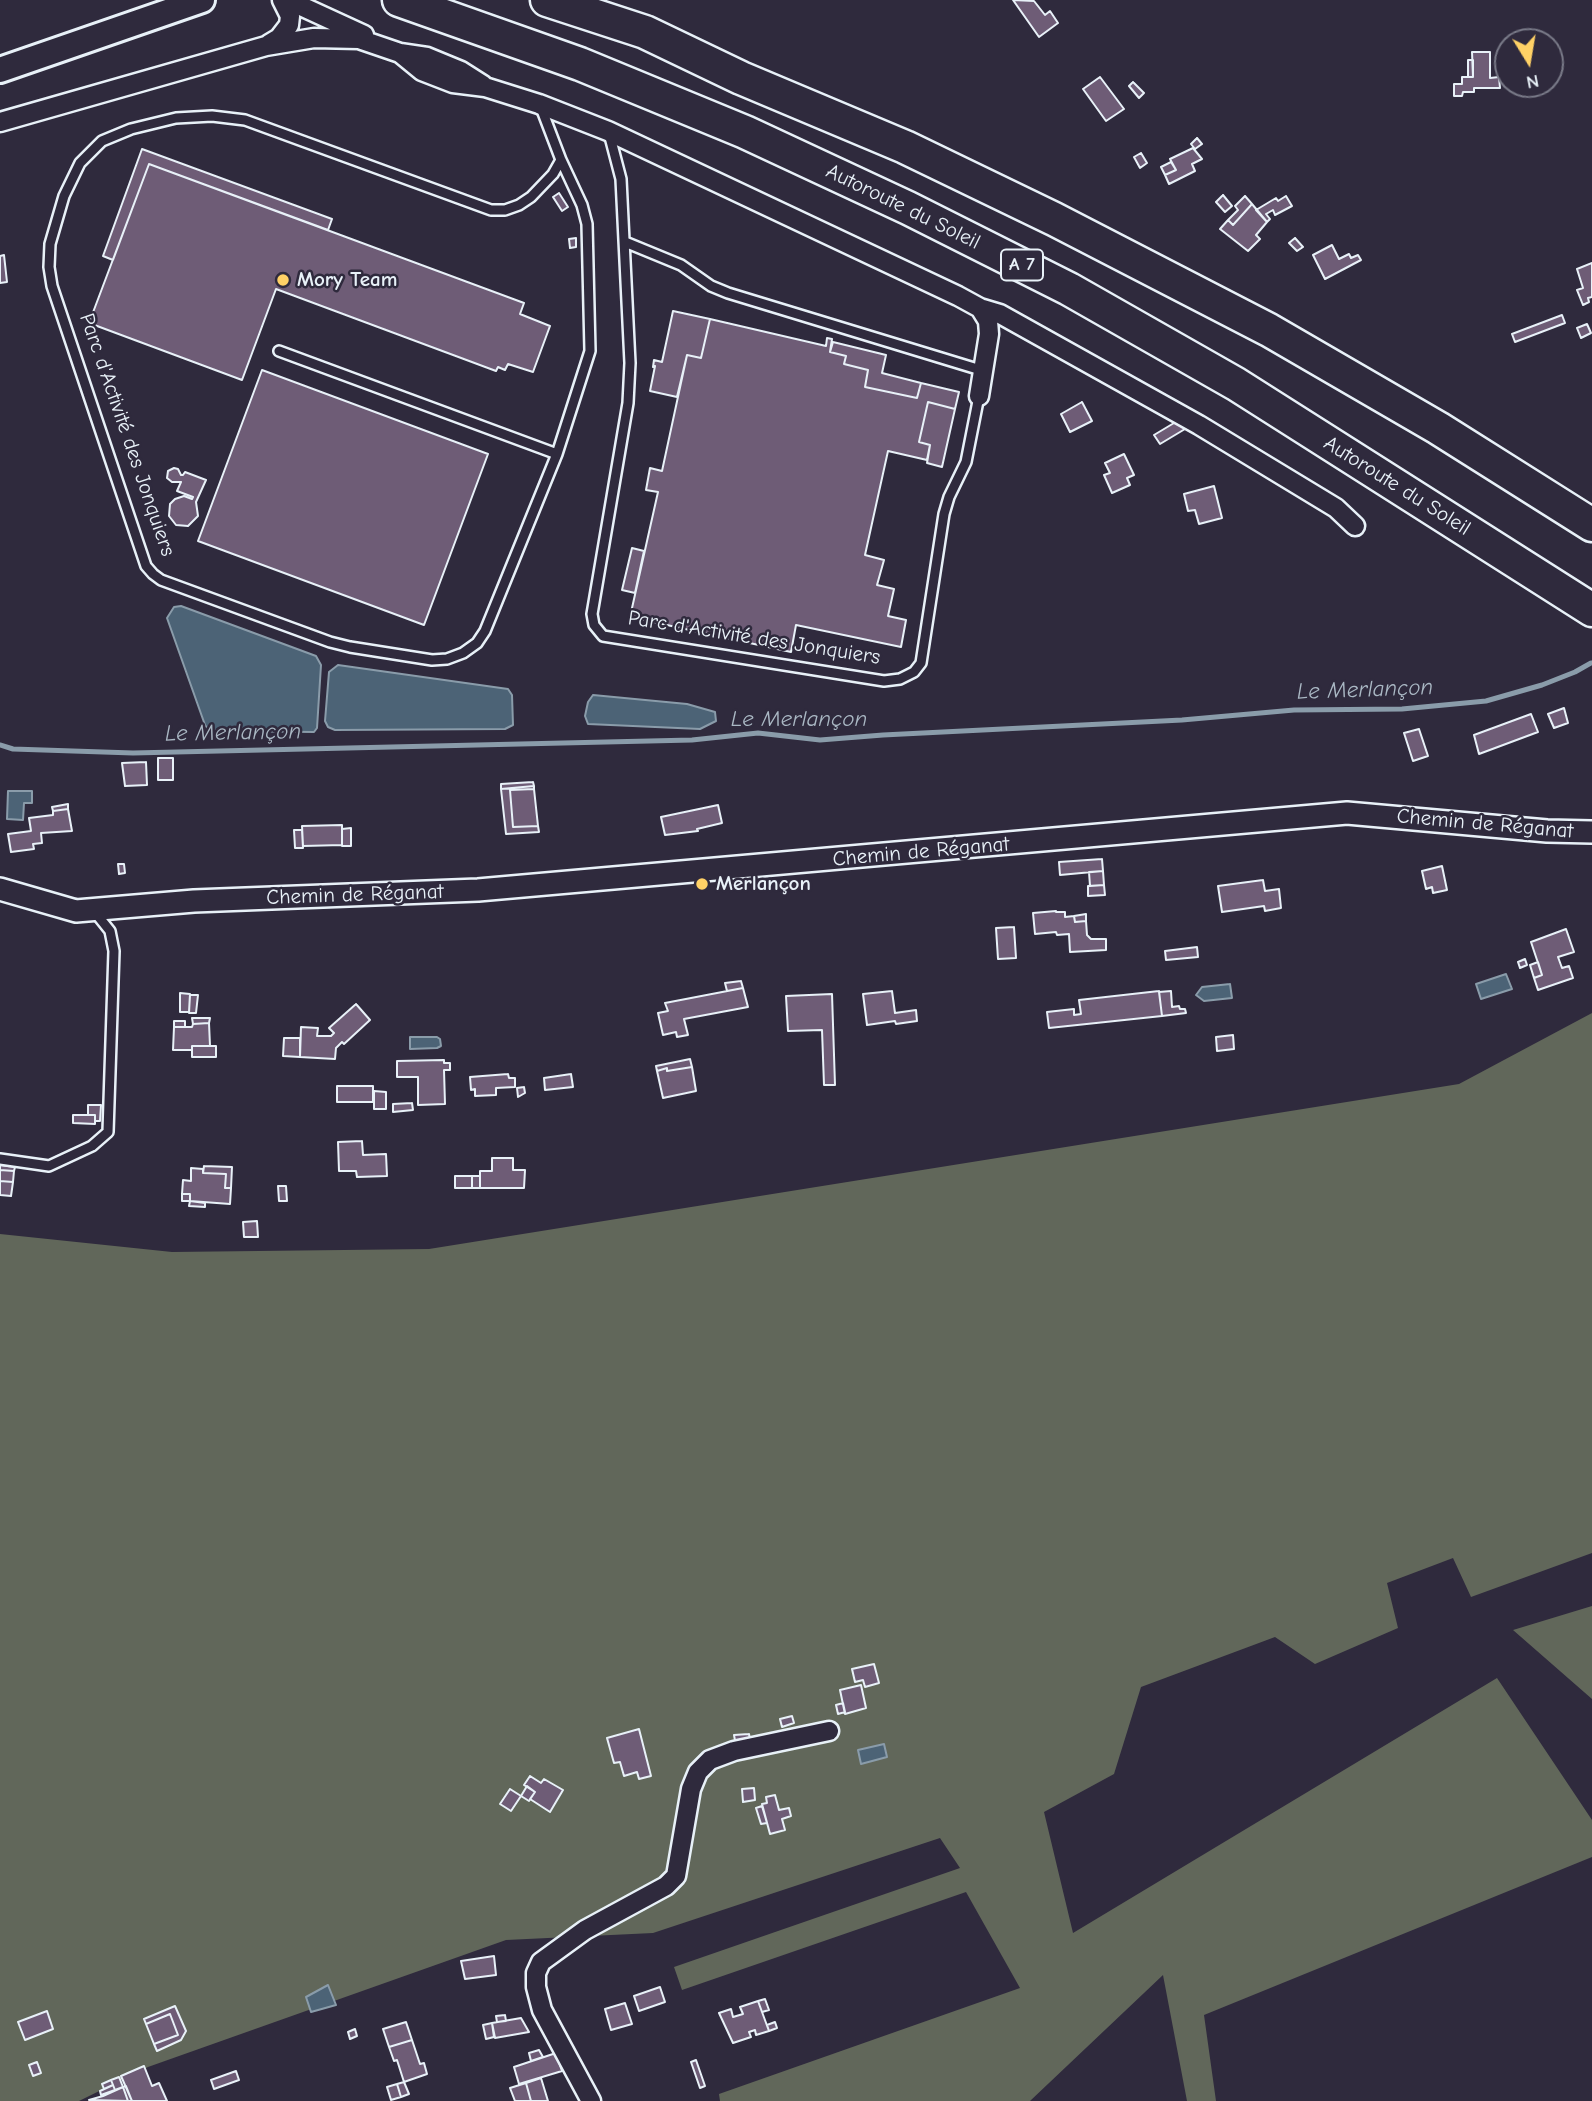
<!DOCTYPE html>
<html>
<head>
<meta charset="utf-8">
<style>
	body { margin:0 }
	#map { position:relative; width:1592px; height:2101px; overflow:hidden; background:#2f2a3d; font-family:"Comic Neue",sans-serif }
	canvas { display:block }
	.north { position:absolute; left:1494px; top:28px; width:70px; height:70px; box-sizing:border-box; background:#2f2a3d; border:2px solid #797a88; border-radius:50%; rotate:169deg; font-size:19px; font-weight:700; line-height:28px; text-align:center; color:#e8f1f8 }
	.north::after { content:''; display:block; margin:auto; width:24px; height:32px; background:#ffd166; clip-path:polygon(50% 0,100% 100%,50% 72%,0 100%) }
</style>
</head>
<body>
<div id="map">
<canvas width="1592" height="2101"></canvas>
<div class="north">N</div>
</div>
<script>
const context = document.querySelector('canvas').getContext('2d');
context.lineJoin = 'round';
function fill(path, color) { context.fillStyle = color; context.fill(path, 'evenodd'); }
const shape = rows => new Path2D(rows.map(r => 'M' + r).join(''));
function strokePath(path, color, width, dash) { context.strokeStyle = color; context.lineWidth = width; context.lineCap = dash ? 'butt' : 'round'; context.setLineDash(dash || []); context.stroke(path); }
function write(font, color, halo, rows, align = 'center') {
  context.font = font + ' "Comic Neue",sans-serif'; context.lineWidth = 5; context.setLineDash([]); context.textBaseline = 'middle'; context.strokeStyle = halo; context.fillStyle = color; for (const [text, x, y, turn = 0] of rows) {
    context.save(); context.translate(x, y); context.rotate((+turn || 0) * Math.PI / 180); context.textAlign = isNaN(turn) ? turn : align; if (halo) context.strokeText(text, 0, 0); context.fillText(text, 0, 0); context.restore();
  }
}
fill(shape([
	[1592,1013,1592,1553,1471,1597,1453,1558,1387,1583,1398,1628,1315,1664,1275,1637,1141,1687,1114,1774,1044,1812,1073,1933,1497,1678,1592,1820,1592,1857,1204,2015,1216,2101,1187,2101,1163,1975,1030,2101,720,2101,719,2094,1020,1988,966,1892,682,1990,674,1967,960,1868,940,1838,653,1933,506,1940,148,2067,79,2101,0,2101,0,1234,172,1252,429,1249,1459,1084],
	[1592,1606,1592,1699,1513,1630]
]), '#61675a');
const water = shape([
	[181,606,316,656,321,665,317,728,314,732,218,731,208,729,205,725,167,618,174,607,181,606],
	[338,665,508,689,512,695,513,725,505,729,335,730,328,727,325,721,329,672,338,665],
	[593,695,687,704,715,712,716,721,700,729,588,724,585,716,588,702,593,695],
	[8,791,32,791,32,803,24,803,23,820,7,819,8,791],
	[1506,974,1512,989,1481,999,1476,984,1506,974],
	[1230,984,1232,998,1204,1001,1196,995,1202,987,1230,984],
	[410,1037,437,1037,440,1039,441,1046,437,1048,410,1049,410,1037],
	[884,1744,887,1757,861,1764,858,1750,884,1744],
	[328,1985,336,2005,311,2012,306,1997,328,1985]
]);
fill(water, '#4c6376');
strokePath(water, '#8a9caa', 2);
strokePath(shape([
	[0,745,13,749,133,753,692,740,758,733,820,740,883,735,1182,720,1294,710,1402,709,1486,701,1542,685,1575,672,1591,663]
]), '#8a9caa', 5);
const building = shape([
	[1013,0,1034,1,1045,15,1050,11,1058,23,1039,37,1013,0],
	[1472,52,1490,52,1490,78,1499,77,1500,88,1474,88,1474,92,1463,92,1462,96,1454,96,1454,84,1462,84,1462,77,1473,77,1472,52],
	[1468,60,1473,60,1473,77,1468,77,1468,60],
	[1100,77,1124,109,1106,121,1083,89,1100,77],
	[1133,82,1144,93,1139,98,1129,86,1133,82],
	[1197,138,1202,144,1195,149,1191,144,1197,138],
	[1193,148,1202,159,1192,164,1195,171,1169,184,1165,175,1176,170,1170,159,1193,148],
	[142,149,332,219,328,230,149,164,113,260,103,256,142,149],
	[1141,153,1147,163,1140,168,1134,157,1141,153],
	[1171,162,1176,170,1165,175,1161,167,1171,162],
	[149,164,524,303,520,314,550,326,533,372,508,364,505,370,498,367,496,371,276,289,242,380,89,323,149,164],
	[559,193,568,207,562,211,553,197,559,193],
	[1223,195,1232,206,1225,212,1216,202,1223,195],
	[1245,196,1252,204,1233,225,1228,220,1238,210,1235,206,1245,196],
	[1286,196,1292,206,1275,215,1273,210,1266,214,1270,219,1267,222,1256,210,1276,198,1278,201,1286,196],
	[1252,204,1267,222,1256,235,1260,239,1248,251,1220,229,1228,220,1233,225,1252,204],
	[576,238,576,247,570,248,569,239,576,238],
	[1295,238,1303,247,1297,251,1289,243,1295,238],
	[1332,245,1339,259,1349,254,1351,258,1358,255,1361,260,1325,279,1313,255,1332,245],
	[4,255,7,282,0,283,0,256,4,255],
	[1592,263,1592,297,1588,298,1589,302,1583,305,1577,290,1583,288,1577,269,1592,263],
	[673,311,710,319,701,358,687,355,677,397,650,391,655,366,653,367,654,360,662,362,673,311],
	[1562,315,1565,323,1515,342,1512,334,1562,315],
	[710,319,826,346,827,338,832,339,830,352,846,356,844,364,868,370,865,387,917,398,921,383,959,392,955,409,928,402,919,442,930,445,927,460,888,451,865,555,884,560,877,585,894,589,888,616,906,620,901,647,796,625,791,652,630,617,658,492,646,490,650,468,662,471,687,355,701,358,710,319],
	[1587,324,1591,333,1581,338,1577,328,1587,324],
	[833,342,886,355,882,373,921,383,917,398,865,387,868,370,844,364,846,356,830,352,833,342],
	[262,370,488,454,424,625,198,541,262,370],
	[928,402,955,409,942,467,927,463,930,445,919,442,928,402],
	[1082,402,1092,421,1070,432,1061,414,1082,402],
	[1179,420,1190,426,1160,444,1154,435,1179,420],
	[1124,454,1134,475,1127,478,1130,485,1112,493,1104,475,1110,473,1105,463,1124,454],
	[174,468,178,469,181,475,183,475,185,472,206,480,196,502,198,516,188,526,176,525,169,516,170,504,175,499,184,496,192,499,193,497,177,491,181,482,172,482,167,478,168,471,174,468],
	[1214,486,1222,518,1199,524,1195,510,1188,511,1184,494,1214,486],
	[632,548,644,551,635,593,622,590,632,548],
	[1564,708,1568,723,1554,728,1548,714,1564,708],
	[1531,714,1538,732,1479,754,1474,735,1531,714],
	[1419,729,1428,756,1413,761,1404,733,1419,729],
	[158,758,173,758,173,780,158,780,158,758],
	[146,762,147,785,125,786,122,763,146,762],
	[533,782,534,786,501,789,501,784,533,782],
	[534,786,534,789,510,790,513,827,538,826,539,832,506,834,501,789,534,786],
	[534,789,538,826,513,827,510,790,534,789],
	[68,804,68,809,53,811,52,807,68,804],
	[718,805,722,823,697,829,698,831,665,835,661,817,718,805],
	[68,809,72,831,41,833,42,843,33,844,34,849,11,852,8,834,31,831,29,818,53,815,53,811,68,809],
	[342,825,342,845,303,846,302,826,342,825],
	[351,828,351,846,342,846,342,829,351,828],
	[294,830,302,830,303,848,295,848,294,830],
	[1102,859,1103,871,1060,875,1059,862,1102,859],
	[118,864,124,864,125,873,119,874,118,864],
	[1442,866,1447,890,1433,893,1432,887,1426,889,1422,871,1442,866],
	[1103,871,1104,885,1090,886,1089,872,1103,871],
	[1263,880,1265,891,1279,889,1281,908,1265,911,1264,906,1222,912,1218,886,1263,880],
	[1104,885,1105,895,1088,896,1088,886,1104,885],
	[1056,911,1056,912,1065,912,1065,917,1074,916,1075,922,1086,921,1087,935,1091,939,1106,939,1106,950,1070,952,1069,934,1057,935,1056,932,1035,934,1033,913,1056,911],
	[1086,914,1086,921,1075,922,1074,916,1086,914],
	[1014,927,1016,958,998,959,996,928,1014,927],
	[1566,929,1574,952,1558,957,1562,968,1569,966,1573,978,1538,990,1534,978,1542,975,1531,942,1566,929],
	[1197,947,1198,957,1166,960,1165,951,1197,947],
	[1525,959,1527,965,1520,968,1518,962,1525,959],
	[1538,962,1542,975,1534,978,1530,965,1538,962],
	[741,981,743,988,727,991,725,983,741,981],
	[743,988,748,1007,684,1019,688,1035,677,1037,676,1032,663,1035,658,1013,668,1011,665,1003,743,988],
	[892,991,895,1013,916,1010,917,1021,896,1024,895,1021,867,1025,863,994,892,991],
	[1159,991,1162,1016,1049,1028,1047,1012,1074,1009,1074,1015,1081,1014,1079,1000,1159,991],
	[1171,991,1172,1007,1179,1006,1180,1009,1185,1009,1186,1013,1162,1016,1159,992,1171,991],
	[180,993,190,994,189,1012,180,1012,180,993],
	[832,994,835,1085,824,1085,822,1030,788,1031,786,996,832,994],
	[190,995,198,995,196,1013,189,1013,190,995],
	[356,1004,370,1020,344,1044,342,1042,336,1048,335,1059,300,1057,301,1027,318,1028,317,1036,331,1036,334,1033,329,1028,356,1004],
	[192,1018,210,1018,209,1023,193,1024,192,1018],
	[174,1021,185,1021,185,1027,174,1027,174,1021],
	[209,1023,210,1046,192,1046,192,1050,173,1050,174,1027,192,1027,193,1024,209,1023],
	[1233,1035,1234,1049,1217,1051,1216,1037,1233,1035],
	[284,1038,300,1038,300,1057,283,1056,284,1038],
	[192,1046,216,1046,216,1057,192,1057,192,1046],
	[690,1059,692,1067,667,1071,667,1068,657,1071,656,1066,690,1059],
	[444,1060,444,1063,450,1063,450,1070,444,1070,445,1104,418,1105,418,1077,397,1077,397,1061,444,1060],
	[692,1067,696,1091,663,1098,657,1071,667,1068,667,1071,692,1067],
	[508,1074,509,1078,515,1078,515,1087,496,1088,496,1095,475,1096,475,1089,471,1090,470,1077,508,1074],
	[571,1074,573,1087,545,1090,544,1078,571,1074],
	[337,1086,373,1086,373,1102,337,1102,337,1086],
	[524,1087,525,1093,518,1097,517,1088,524,1087],
	[374,1091,386,1092,386,1109,374,1109,374,1091],
	[412,1103,413,1110,393,1112,393,1104,412,1103],
	[88,1105,101,1105,100,1121,95,1121,95,1115,88,1115,88,1105],
	[73,1115,95,1115,95,1124,73,1123,73,1115],
	[362,1141,363,1155,386,1154,387,1176,357,1177,356,1171,339,1171,338,1142,362,1141],
	[492,1158,513,1158,513,1170,525,1170,524,1188,480,1188,480,1171,492,1171,492,1158],
	[0,1165,15,1167,14,1171,0,1170,0,1165],
	[204,1166,232,1167,231,1188,225,1188,226,1174,203,1173,204,1166],
	[191,1168,203,1169,203,1173,226,1174,225,1188,231,1188,230,1204,190,1201,190,1194,182,1194,183,1180,191,1181,191,1168],
	[0,1170,14,1171,13,1182,0,1181,0,1170],
	[455,1176,472,1176,472,1188,455,1188,455,1176],
	[472,1176,480,1176,480,1188,472,1188,472,1176],
	[0,1181,13,1182,11,1196,0,1195,0,1181],
	[278,1186,286,1186,287,1201,279,1201,278,1186],
	[182,1194,190,1194,190,1201,182,1201,182,1194],
	[190,1201,205,1203,205,1207,189,1206,190,1201],
	[257,1221,258,1237,244,1237,243,1222,257,1221],
	[874,1664,879,1683,865,1687,863,1680,855,1682,852,1669,874,1664],
	[861,1685,866,1708,845,1714,840,1690,861,1685],
	[843,1703,845,1712,838,1714,836,1705,843,1703],
	[792,1716,794,1723,782,1727,780,1719,792,1716],
	[639,1729,651,1776,639,1779,637,1772,624,1776,620,1762,614,1763,607,1738,639,1729],
	[749,1734,751,1744,736,1746,734,1735,749,1734],
	[530,1776,541,1783,544,1779,563,1790,550,1812,530,1799,535,1792,524,1785,530,1776],
	[527,1786,535,1792,529,1801,521,1796,527,1786],
	[754,1788,755,1800,743,1802,742,1789,754,1788],
	[510,1789,521,1796,511,1811,500,1804,510,1789],
	[775,1795,779,1810,789,1808,791,1816,782,1819,785,1830,770,1834,762,1804,767,1803,766,1797,775,1795],
	[762,1806,767,1823,761,1824,756,1808,762,1806],
	[494,1956,496,1975,465,1979,461,1961,494,1956],
	[660,1987,665,2002,639,2011,634,1996,660,1987],
	[765,1999,769,2010,762,2012,758,2001,765,1999],
	[758,2001,769,2031,756,2035,755,2030,749,2032,751,2037,733,2043,719,2013,731,2009,733,2017,743,2014,740,2007,758,2001],
	[625,2003,632,2024,611,2030,605,2009,625,2003],
	[175,2006,186,2031,181,2040,157,2051,154,2044,178,2035,170,2014,146,2024,144,2019,175,2006],
	[47,2011,53,2029,25,2040,18,2022,47,2011],
	[170,2014,178,2035,154,2044,146,2024,170,2014],
	[505,2015,506,2021,497,2022,496,2016,505,2015],
	[521,2018,529,2032,495,2038,492,2023,521,2018],
	[406,2022,412,2040,389,2047,383,2029,406,2022],
	[775,2022,777,2028,769,2031,767,2025,775,2022],
	[492,2023,494,2037,486,2039,483,2025,492,2023],
	[355,2029,357,2036,350,2039,348,2032,355,2029],
	[412,2040,420,2064,424,2063,427,2074,404,2082,397,2060,394,2061,389,2047,412,2040],
	[539,2050,543,2057,531,2061,529,2053,539,2050],
	[556,2053,562,2071,519,2084,514,2067,556,2053],
	[696,2060,705,2086,700,2088,691,2062,696,2060],
	[37,2062,41,2073,33,2076,29,2065,37,2062],
	[144,2066,152,2086,159,2083,167,2101,132,2101,121,2076,144,2066],
	[236,2071,239,2080,214,2089,211,2080,236,2071],
	[119,2077,123,2087,115,2090,111,2080,119,2077],
	[541,2078,548,2101,531,2101,526,2083,541,2078],
	[111,2080,113,2085,104,2089,102,2084,111,2080],
	[404,2082,409,2094,401,2097,397,2084,404,2082],
	[526,2083,531,2101,515,2101,510,2088,526,2083],
	[397,2084,401,2097,391,2100,387,2087,397,2084],
	[113,2085,115,2090,101,2095,100,2091,113,2085],
	[126,2086,132,2101,128,2101,123,2087,126,2086],
	[123,2087,128,2101,89,2100,103,2096,123,2087]
]);
fill(building, '#6e5c76');
strokePath(building, '#e8f1f8', 2);
const service = shape([
	[540,105,561,160,582,205,587,224,590,351,557,454,485,631,477,643,463,653,447,659,432,660,350,647,330,642,161,580,153,574,146,566,52,286,49,267,50,244,64,196,80,163,102,141,131,129,176,118,212,116,245,120,491,210,505,210,519,205,531,197,553,174,561,160],
	[609,133,621,179,630,363,628,403,592,614,594,625,603,636,884,681,900,679,914,672,921,663,944,514,949,497,966,462,979,396],
	[625,242,681,265,711,286,728,293,984,371],
	[279,351,557,454],
	[0,1159,49,1166,92,1146,108,1132,114,951,110,931,94,911]
]);
const minor = shape([
	[288,0,364,35],
	[269,44,279,38,289,25,290,16,282,0],
	[400,53,422,71,453,83,485,87,539,104,608,131,958,296,980,308,988,321,989,334,979,396],
	[0,122,266,46,314,38,359,39,400,53,427,57,461,71,483,85],
	[980,308,1000,314,1199,425,1336,508,1355,526],
	[591,2101,542,2010,536,1987,536,1973,541,1962,585,1930,666,1886,676,1876,691,1789,698,1772,710,1760,734,1751,829,1731]
]);
const tertiary = shape([
	[0,889,76,911,194,901,478,890,1347,813,1547,831,1592,832]
]);
const secondary = shape([
	[0,70,202,0]
]);
const motorway = shape([
	[399,0,580,64,745,132,908,208,1069,289,1236,384,1592,610],
	[547,0,645,32,741,78,905,147,1054,219,1269,330,1438,428,1592,525]
]);
strokePath(service, '#e8f1f8', 14);
strokePath(minor, '#e8f1f8', 23);
strokePath(tertiary, '#e8f1f8', 26);
strokePath(secondary, '#e8f1f8', 30);
strokePath(motorway, '#e8f1f8', 37);
strokePath(service, '#2f2a3d', 9);
strokePath(minor, '#2f2a3d', 18);
strokePath(tertiary, '#2f2a3d', 21);
strokePath(secondary, '#2f2a3d', 24);
strokePath(motorway, '#2f2a3d', 32);
for (const [x, y, r, color] of [
	[283,280,7,"#ffd166"],
	[702,884,7,"#ffd166"]
]) { const dot = new Path2D(); dot.arc(x, y, r, 0, 2 * Math.PI); context.fillStyle = color; context.fill(dot); strokePath(dot, '#2f2a3d', 2.5); }
for (const [x, y, w] of [
	[1022,265,42]
]) { const box = new Path2D(); box.roundRect(x - w / 2, y - 15.5, w, 31, 5); context.fillStyle = '#2f2a3d'; context.fill(box); strokePath(box, '#e8f1f8', 2); }
write('bold 19px', '#e8f1f8', null, [
	["A 7",1022,265]
]);
write('21px', '#e8f1f8', '#2f2a3d', [
	["Autoroute du Soleil",903,207,26],
	["Parc d'Activité des Jonquiers",127,435,71],
	["Autoroute du Soleil",1397,486,32],
	["Parc d'Activité des Jonquiers",754,638,9],
	["Chemin de Réganat",1485,824,5],
	["Chemin de Réganat",921,852,-5],
	["Chemin de Réganat",355,895,-2]
]);
write('bold 21px', '#e8f1f8', '#2f2a3d', [
	["Mory Team",297,280],
	["Merlançon",716,884]
], 'left');
write('italic 23px', '#aab8c4', '#2f2a3d', [
	["Le Merlançon",1365,690,-2],
	["Le Merlançon",799,719],
	["Le Merlançon",233,733,-1]
]);
</script>
</body>
</html>
